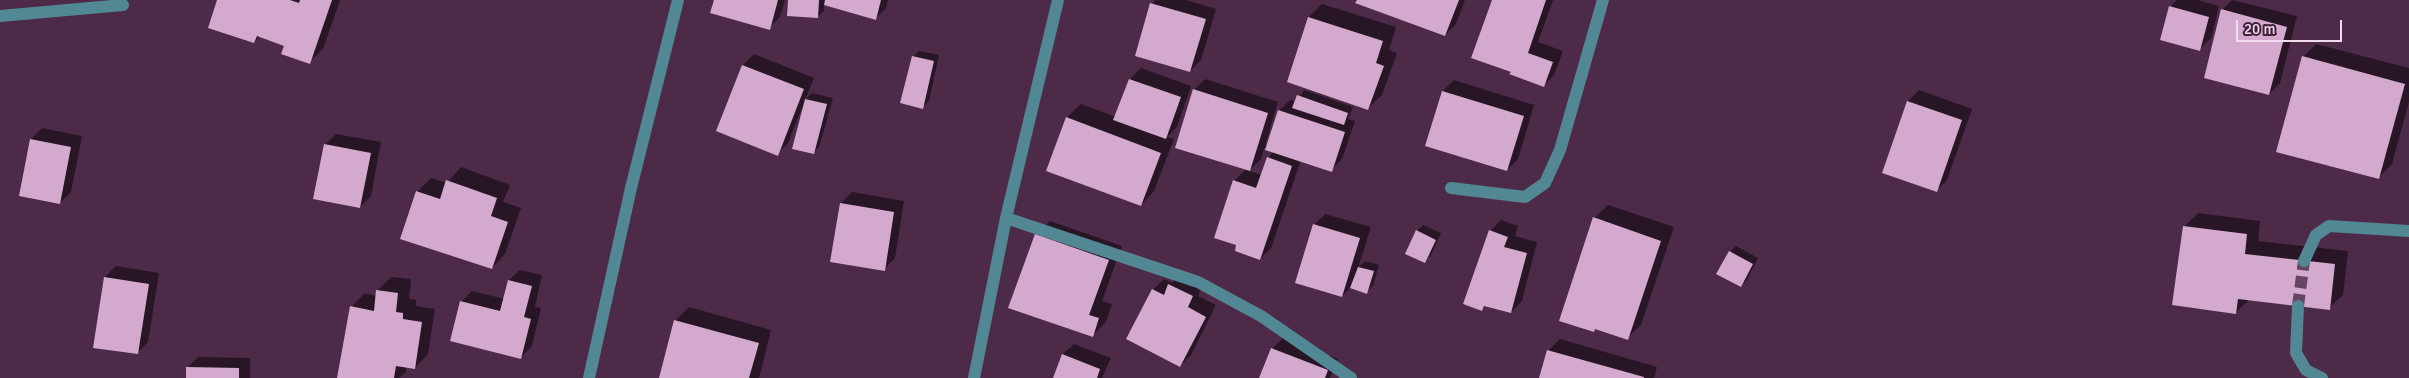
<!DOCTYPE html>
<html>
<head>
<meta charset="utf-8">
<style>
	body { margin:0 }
	#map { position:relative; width:2409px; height:378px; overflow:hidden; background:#4c2a48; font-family:Signika,sans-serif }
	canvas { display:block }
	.scale { position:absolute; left:2236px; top:20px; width:106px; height:22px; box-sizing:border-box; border:2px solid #f1dbed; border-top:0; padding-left:6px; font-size:15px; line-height:18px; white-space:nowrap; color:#f1dbed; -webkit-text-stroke:4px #41203d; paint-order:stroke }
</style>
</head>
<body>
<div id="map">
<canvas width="2409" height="378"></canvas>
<div class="scale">20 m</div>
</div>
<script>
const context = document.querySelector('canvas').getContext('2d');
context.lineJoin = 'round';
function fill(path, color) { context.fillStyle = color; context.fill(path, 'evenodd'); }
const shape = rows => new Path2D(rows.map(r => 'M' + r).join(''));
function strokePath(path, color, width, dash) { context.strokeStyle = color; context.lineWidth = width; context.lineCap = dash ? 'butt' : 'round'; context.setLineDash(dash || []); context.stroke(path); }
fill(shape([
	[218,0,340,0,323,49,309,62,285,45,260,36,254,42],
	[715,0,785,0,780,17,769,28],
	[790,0,825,0,825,3,826,0,888,0,886,8,875,19,824,4,824,11,817,17],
	[1155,0,1186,0,1216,9,1201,60,1190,71,1152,4],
	[1358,0,1465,0,1456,24,1445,35],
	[1493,0,1553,0,1538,42,1563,51,1554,75,1543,86,1512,71],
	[2177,0,2198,0,2219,6,2211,38,2200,49,2162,39,2171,6],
	[2232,0,2297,16,2280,83,2269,94,2222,10],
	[1322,4,1396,27,1389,50,1397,53,1382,95,1368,108,1289,81,1309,17],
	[2316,44,2409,68,2409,102,2392,164,2379,177,2303,57],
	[919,51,939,55,929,101,922,107,913,57],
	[754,54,814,78,805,100,812,93,833,98,819,147,813,153,802,108,788,143,777,154,743,65],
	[1141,68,1191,86,1177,127,1167,137,1174,139,1154,191,1141,205,1048,170,1067,117,1081,104,1116,117,1130,79],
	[1205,79,1278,102,1265,146,1267,147,1279,111,1290,100,1296,102,1304,90,1353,107,1348,119,1355,121,1342,159,1331,170,1301,160,1271,248,1260,259,1234,181,1246,169,1194,90],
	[1264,148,1274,151,1268,158,1262,175,1249,171,1261,159],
	[1454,80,1534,105,1518,159,1507,170,1443,91],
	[1919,90,1972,109,1947,180,1936,191,1883,172,1908,101],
	[42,128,82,136,71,192,60,203,31,139],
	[336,134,381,142,371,196,360,207,325,145],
	[461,167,510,185,503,202,521,208,505,254,492,268,417,192,431,178,447,183],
	[852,192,904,201,895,258,884,269,841,203],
	[1608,205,1674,227,1641,325,1627,338,1596,328,1593,331,1561,320,1594,218],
	[2198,213,2260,221,2258,241,2348,251,2343,295,2329,308,2250,299,2236,312,2184,227],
	[1325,214,1371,227,1358,268,1365,261,1379,265,1373,286,1366,292,1351,287,1342,296,1314,225],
	[1501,220,1518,226,1515,236,1537,242,1522,301,1511,312,1486,305,1482,310,1490,231],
	[1050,221,1122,246,1102,301,1112,304,1106,322,1092,336,1036,235],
	[1423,225,1441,233,1431,255,1425,261,1417,231],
	[1736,246,1758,258,1747,280,1741,286,1730,252],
	[116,266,159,273,148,342,137,353,105,277],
	[520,270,542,275,535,307,541,308,532,346,521,357,461,302,472,291,505,299,509,280],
	[1180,274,1203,285,1198,296,1216,305,1191,355,1180,366,1153,290,1164,279,1172,283],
	[391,277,411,279,409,299,416,300,416,306,435,309,428,354,415,368,406,367,406,372,399,378,338,378,351,307,365,293,376,296,377,291],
	[689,307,771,330,759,378,660,378,675,321],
	[1283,338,1338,359,1330,378,1260,378,1272,349],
	[1560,339,1657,367,1654,378,1541,378,1549,350],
	[1074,344,1111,358,1102,378,1054,378,1063,354],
	[198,357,250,358,250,378,187,378,187,368]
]), '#0007');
fill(shape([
	[217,0,290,0,299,3,300,0,332,0,310,64,281,54,284,46,257,36,254,43,208,28],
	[714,0,778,0,770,30,710,13],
	[788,0,819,0,818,18,787,16],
	[825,0,881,0,876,20,824,5],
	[1357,0,1459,0,1445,36,1355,3],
	[1492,0,1546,0,1528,53,1553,62,1544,87,1509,74,1511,72,1471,58],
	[1150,3,1206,19,1190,72,1135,56],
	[2169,6,2209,17,2200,51,2160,40],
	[2221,9,2287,27,2269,95,2204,78],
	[1308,17,1383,41,1376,63,1384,66,1368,110,1287,82],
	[912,56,934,61,923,109,900,103],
	[2302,56,2405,84,2379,179,2276,152],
	[742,65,804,89,778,156,716,131],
	[1129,79,1181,97,1166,139,1113,120],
	[1193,89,1268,113,1250,171,1175,148],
	[1442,91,1524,116,1507,171,1425,146],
	[1297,95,1348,113,1344,125,1292,108],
	[805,99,827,104,814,154,792,149],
	[1907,101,1962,120,1937,192,1882,173],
	[1278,110,1345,132,1332,172,1265,150],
	[1066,117,1161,153,1141,206,1046,171],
	[30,139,71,147,60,204,19,196],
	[324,144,371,153,360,208,313,199],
	[1267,157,1292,166,1260,260,1235,251,1236,245,1214,238,1233,180,1256,188],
	[446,180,497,198,491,216,508,222,492,269,400,239,416,191,440,199],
	[840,203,894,212,885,271,830,262],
	[1593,217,1661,241,1628,340,1595,329,1594,332,1559,321],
	[1313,224,1360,238,1342,297,1295,283],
	[2183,226,2247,234,2245,254,2335,264,2330,310,2238,299,2236,314,2172,305],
	[1416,230,1436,240,1425,263,1405,254],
	[1489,230,1508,237,1504,247,1527,253,1511,313,1484,306,1482,311,1463,304],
	[1035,234,1109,260,1089,315,1099,318,1093,337,1008,308],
	[1729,251,1753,264,1741,287,1716,274],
	[1358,267,1374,271,1367,294,1350,288],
	[104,277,149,284,138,354,93,348],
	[508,280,532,286,524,317,531,319,521,359,450,341,460,301,500,311],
	[1168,284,1193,296,1188,307,1206,317,1180,367,1126,339,1152,289,1164,295],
	[376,290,398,293,396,312,403,313,403,319,422,322,415,369,396,366,394,378,337,378,350,306,374,311],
	[674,320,759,343,749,378,659,378],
	[1271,348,1328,370,1325,378,1259,378],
	[1547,350,1644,377,1644,378,1539,378],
	[1062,354,1100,369,1097,378,1053,378],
	[186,367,239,368,239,378,186,378]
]), '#d3aacd');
strokePath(shape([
	[2298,306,2304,261]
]), '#654561', 12, [12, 6]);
strokePath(shape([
	[0,16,123,5],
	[1451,188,1525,197,1545,183,1560,150,1603,0],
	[1006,218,1198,282,1261,316,1351,378],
	[2304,261,2316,235,2329,226,2409,231],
	[2298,306,2296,353,2306,370,2322,378],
	[589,378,631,188,678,0],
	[974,378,1006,218,1058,0]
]), '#528893', 12);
</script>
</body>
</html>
